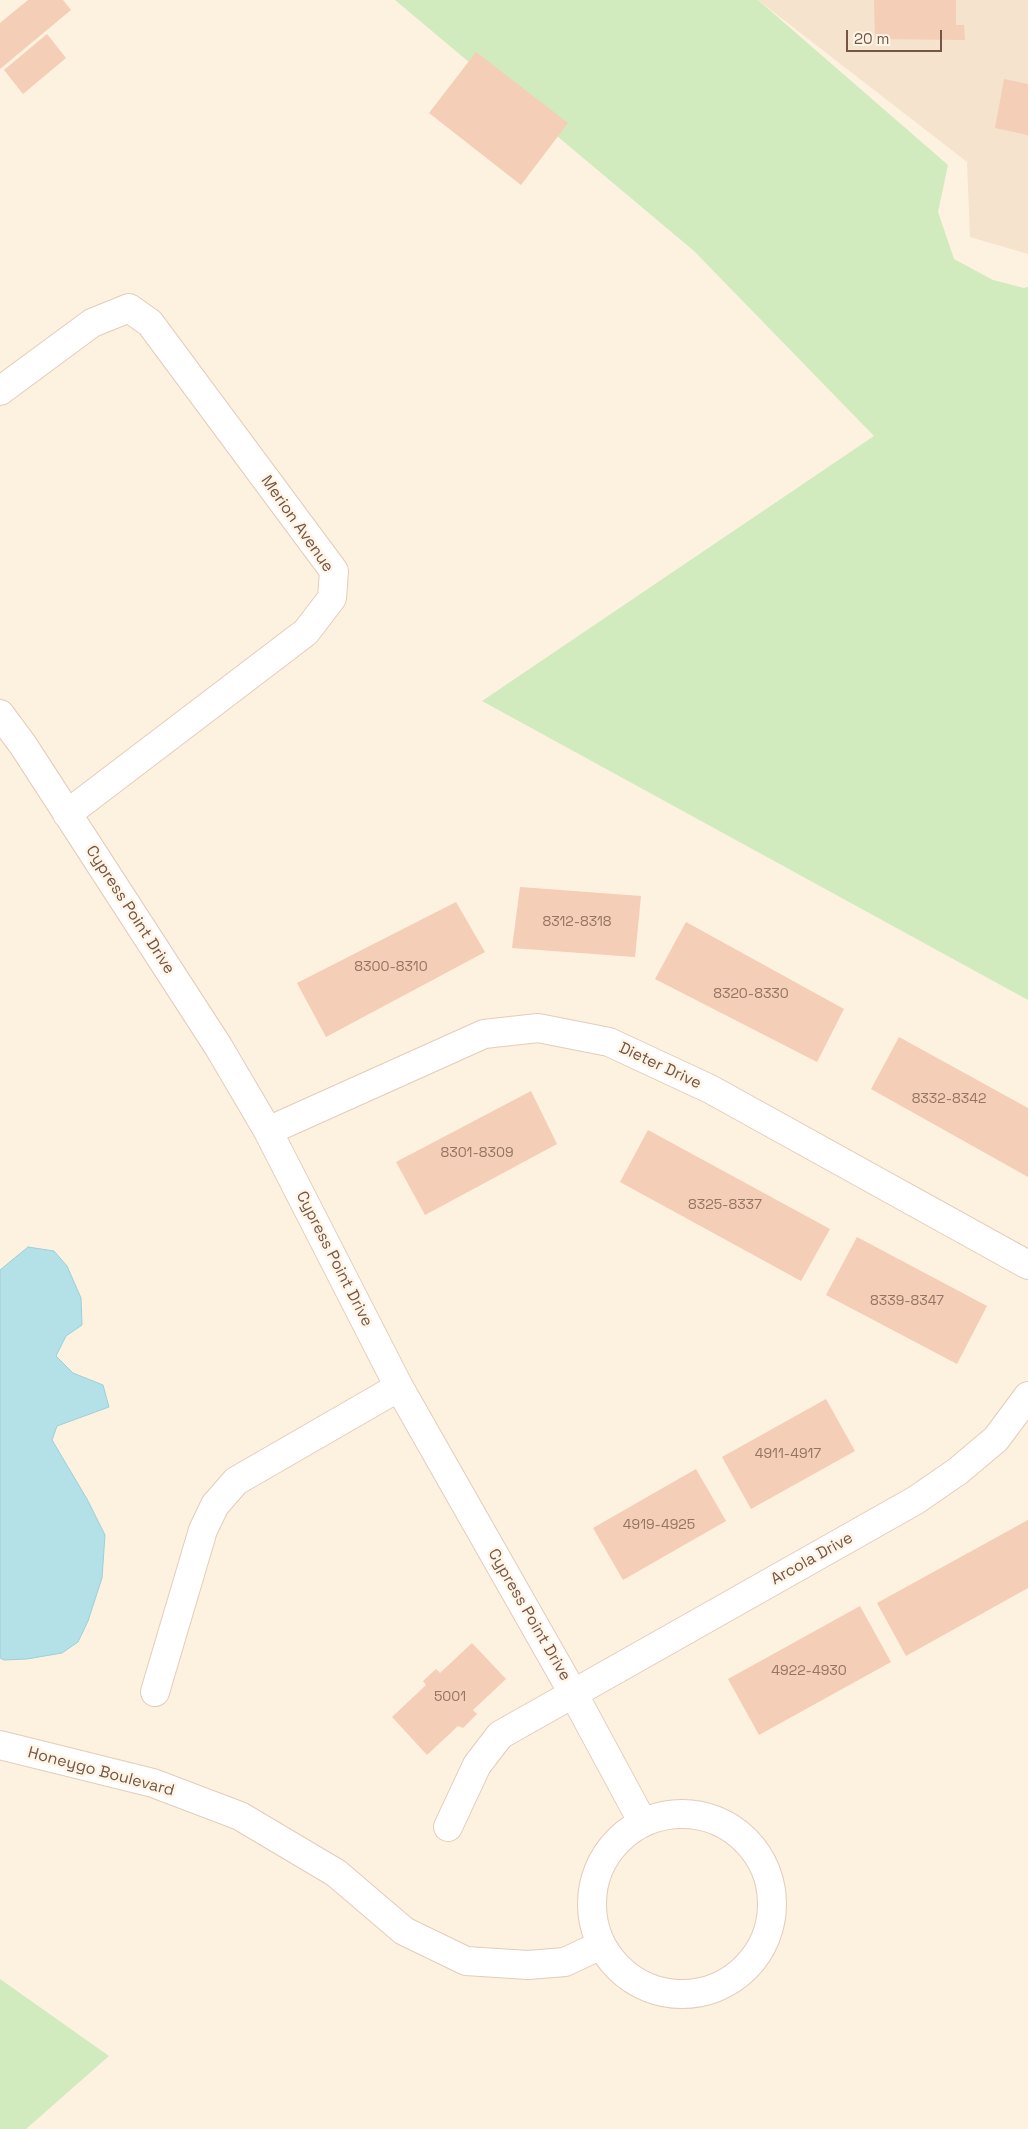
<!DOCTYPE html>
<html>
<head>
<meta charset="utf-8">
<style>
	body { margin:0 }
	#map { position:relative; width:1028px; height:2129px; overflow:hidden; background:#fdf1e0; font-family:"Space Grotesk",sans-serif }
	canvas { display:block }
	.scale { position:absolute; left:846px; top:30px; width:96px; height:22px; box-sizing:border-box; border:2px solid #755646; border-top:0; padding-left:6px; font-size:15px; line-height:18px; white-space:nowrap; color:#755646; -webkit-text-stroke:4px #fff5e7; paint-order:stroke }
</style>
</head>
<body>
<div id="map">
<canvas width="1028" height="2129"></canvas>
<div class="scale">20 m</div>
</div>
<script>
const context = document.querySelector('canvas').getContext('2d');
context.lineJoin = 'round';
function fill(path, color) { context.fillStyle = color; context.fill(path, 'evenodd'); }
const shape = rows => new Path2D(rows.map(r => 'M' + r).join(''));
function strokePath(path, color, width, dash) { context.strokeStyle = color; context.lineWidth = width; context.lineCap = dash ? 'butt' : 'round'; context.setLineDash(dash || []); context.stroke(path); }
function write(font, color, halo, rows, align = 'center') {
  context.font = font + ' "Space Grotesk",sans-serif'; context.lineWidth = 5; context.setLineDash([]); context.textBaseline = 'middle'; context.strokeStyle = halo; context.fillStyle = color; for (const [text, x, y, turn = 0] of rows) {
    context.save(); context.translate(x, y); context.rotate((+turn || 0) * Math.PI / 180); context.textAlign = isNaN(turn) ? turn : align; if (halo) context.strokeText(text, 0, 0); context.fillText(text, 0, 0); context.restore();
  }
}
fill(shape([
	[758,0,1028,0,1028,254,970,237,967,162]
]), '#f5e3ce');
fill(shape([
	[395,0,758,0,948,165,938,212,954,259,993,280,1024,288,1028,287,1028,1000,482,701,874,436,694,251],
	[0,1979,109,2056,26,2129,0,2129]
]), '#d1ebbe');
const water = shape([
	[28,1247,54,1251,67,1266,81,1298,82,1325,66,1336,56,1356,73,1373,103,1385,109,1407,57,1426,52,1440,87,1499,105,1535,102,1578,88,1621,78,1642,62,1653,27,1659,4,1660,0,1658,0,1270,28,1247]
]);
fill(water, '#b4e0e7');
strokePath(water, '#99d0da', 1);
fill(shape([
	[28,0,63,0,71,10,0,69,0,23],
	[874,0,956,0,956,25,964,25,965,40,875,39],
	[47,34,66,58,23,94,4,70],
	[476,52,568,123,521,185,429,113],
	[1004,79,1028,84,1028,135,995,128],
	[520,887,641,896,635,957,512,948],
	[456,902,485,952,326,1037,297,983],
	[686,922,844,1009,817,1062,655,979],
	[899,1037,1028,1108,1028,1177,871,1089],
	[531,1091,557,1144,425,1215,396,1162],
	[648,1130,830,1229,801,1281,620,1182],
	[857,1237,987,1306,957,1364,826,1295],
	[826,1399,855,1451,751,1509,722,1457],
	[696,1469,726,1521,623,1580,593,1528],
	[1028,1520,1028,1588,906,1656,877,1603],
	[860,1606,891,1662,759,1735,728,1679],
	[472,1643,506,1679,473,1710,477,1714,463,1728,458,1726,427,1755,392,1717,426,1685,423,1681,436,1669,440,1673]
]), '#f4ceb6');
const minor = shape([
	[0,391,92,323,129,308,150,323,334,571,332,598,306,632,67,814],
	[0,714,23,745,218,1046,268,1131,399,1387,573,1693,642,1821],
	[268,1131,484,1034,538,1028,609,1042,710,1089,1028,1265],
	[155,1692,203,1530,215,1505,236,1481,399,1387],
	[0,1745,153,1783,240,1816,336,1873,404,1931,466,1961,528,1965,565,1962,601,1945],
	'592 1904a90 90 0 1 1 180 0a90 90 0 1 1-180 0Z',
	[448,1827,477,1765,500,1735,916,1500,958,1471,996,1439,1028,1396]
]);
strokePath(minor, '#e2cdbb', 30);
strokePath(minor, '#fff', 28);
write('14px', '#957462', null, [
	["8312-8318",577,922],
	["8300-8310",391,967],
	["8320-8330",751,994],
	["8332-8342",949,1099],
	["8301-8309",477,1153],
	["8325-8337",725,1205],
	["8339-8347",907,1301],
	["4911-4917",788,1454],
	["4919-4925",659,1525],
	["4922-4930",809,1671],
	["5001",450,1697]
]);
write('16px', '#755646', '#fff5e7', [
	["Merion Avenue",297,524,55],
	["Cypress Point Drive",130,910,57],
	["Dieter Drive",660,1066,25],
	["Cypress Point Drive",334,1259,63],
	["Arcola Drive",812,1559,-29],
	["Cypress Point Drive",529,1615,60],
	["Honeygo Boulevard",101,1772,15]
]);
</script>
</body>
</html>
